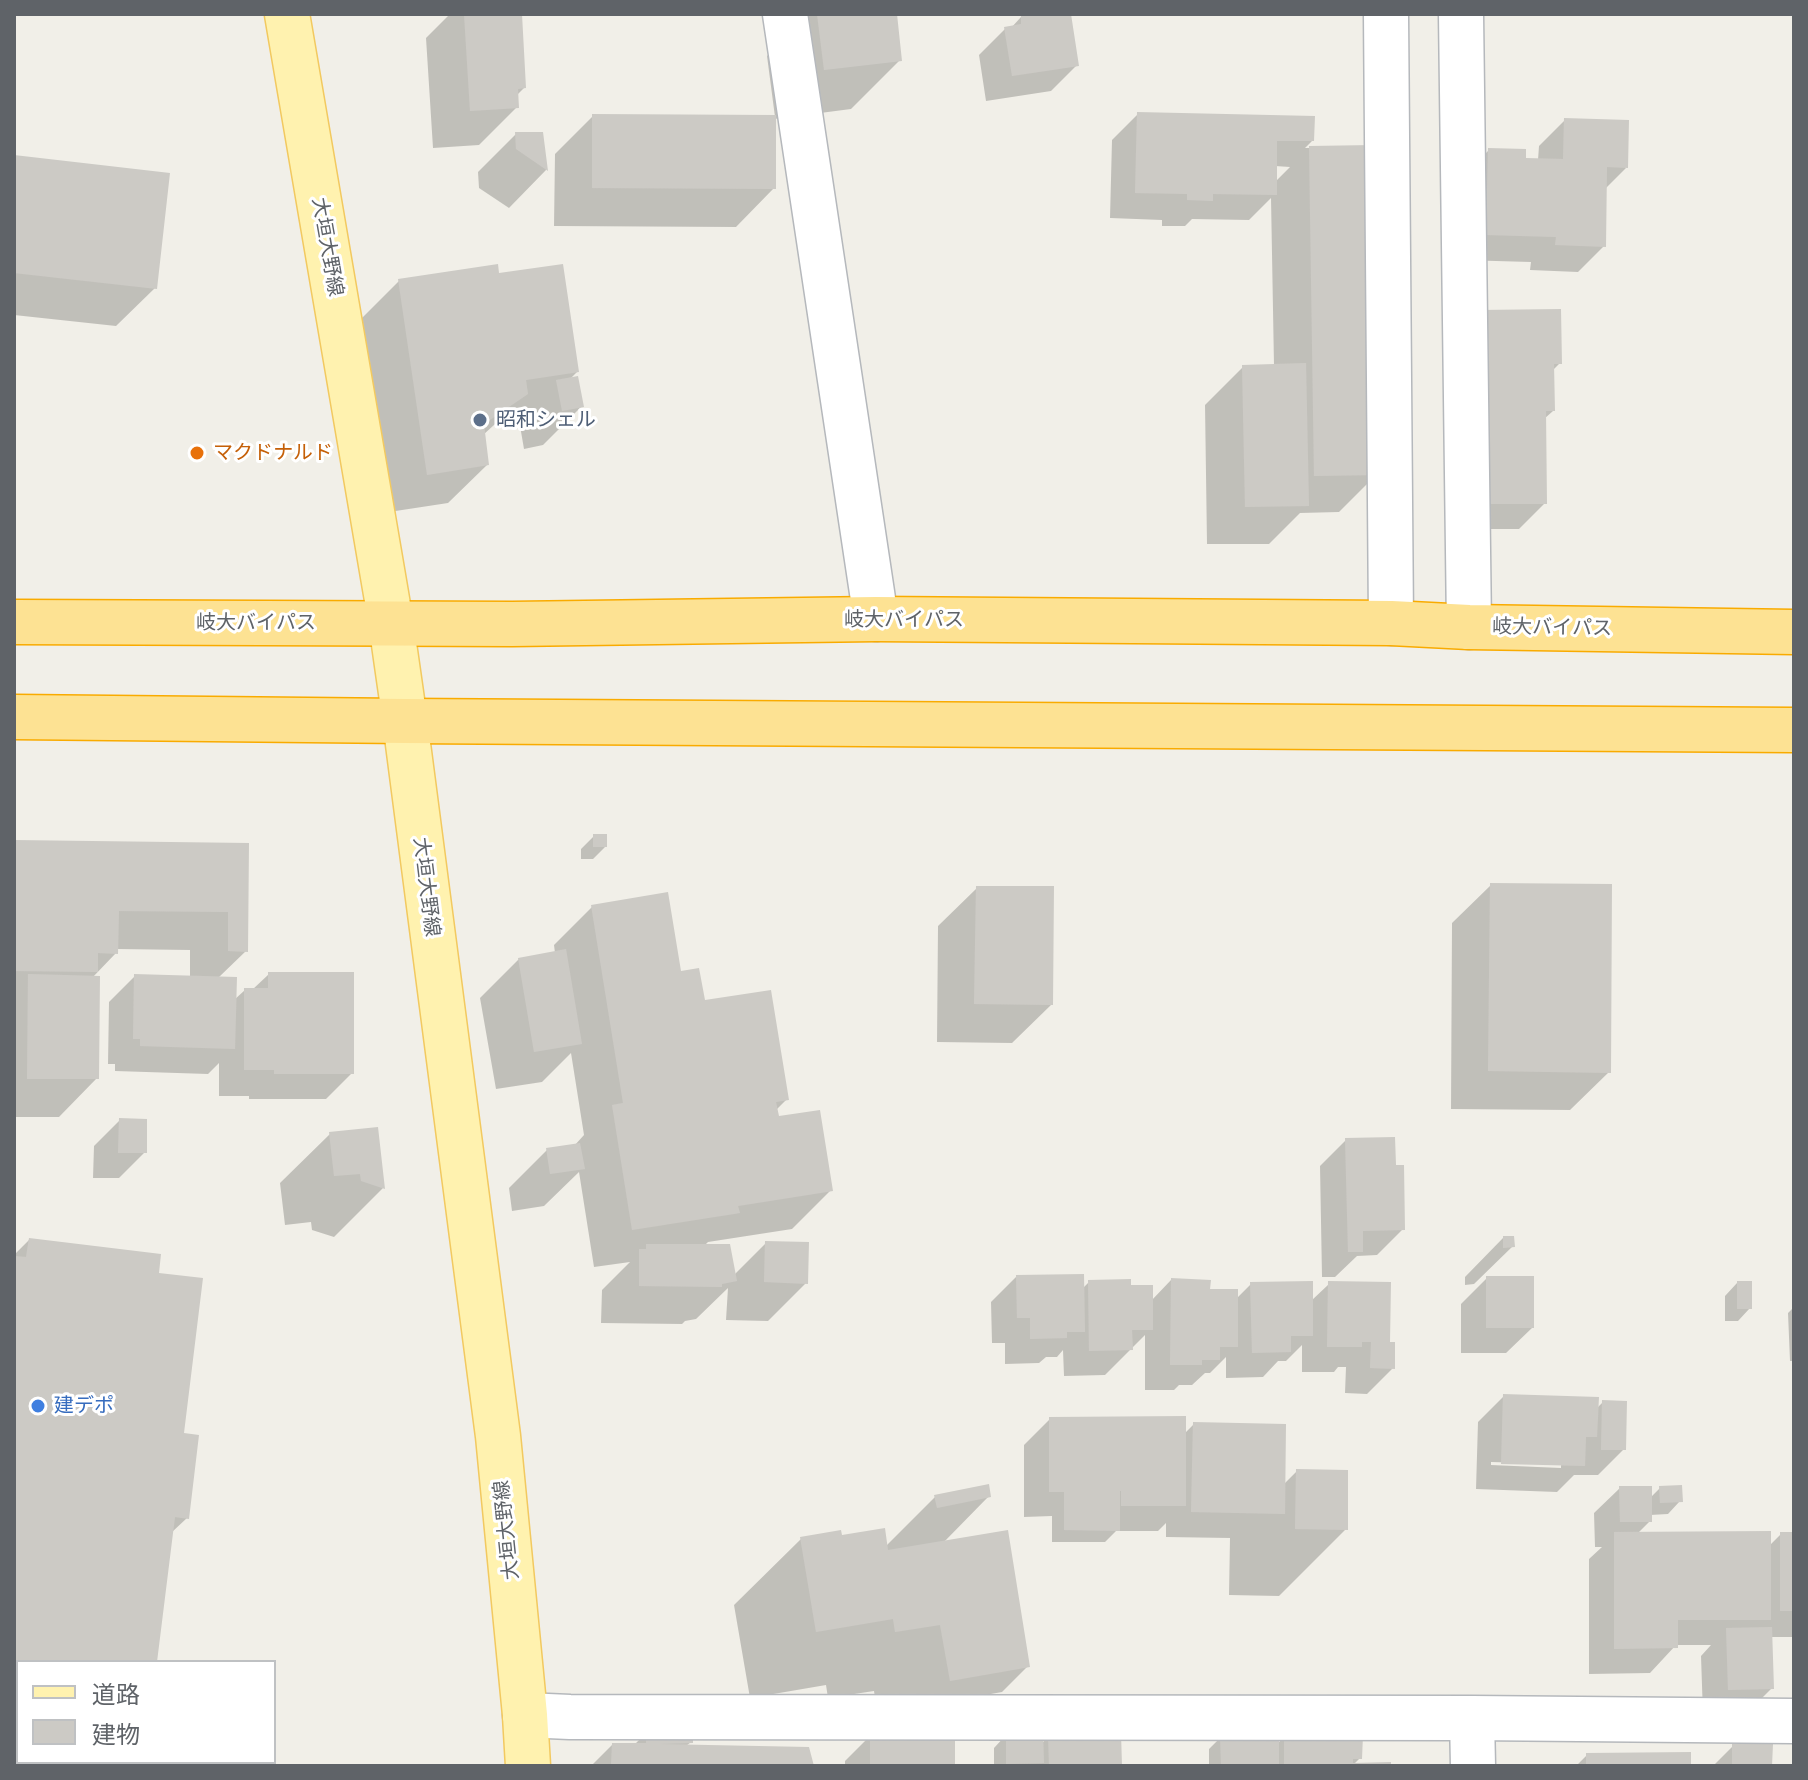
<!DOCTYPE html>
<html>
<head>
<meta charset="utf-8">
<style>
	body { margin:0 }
	#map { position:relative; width:1808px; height:1780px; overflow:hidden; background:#f1efe8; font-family:"Noto Sans","Noto Sans JP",sans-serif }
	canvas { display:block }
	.frame { position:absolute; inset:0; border:16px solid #5f6368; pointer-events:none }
	.legend { position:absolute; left:16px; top:1660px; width:260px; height:104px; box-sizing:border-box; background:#fff; border:2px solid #bfc1c3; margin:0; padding:10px 14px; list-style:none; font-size:24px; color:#5f6368 }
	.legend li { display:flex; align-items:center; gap:16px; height:40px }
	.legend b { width:40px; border:2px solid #bfc1c3 }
</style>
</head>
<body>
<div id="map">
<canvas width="1808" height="1780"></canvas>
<div class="frame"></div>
<ul class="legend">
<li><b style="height:10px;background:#fff2af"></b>道路</li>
<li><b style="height:22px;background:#cccac5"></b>建物</li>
</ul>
</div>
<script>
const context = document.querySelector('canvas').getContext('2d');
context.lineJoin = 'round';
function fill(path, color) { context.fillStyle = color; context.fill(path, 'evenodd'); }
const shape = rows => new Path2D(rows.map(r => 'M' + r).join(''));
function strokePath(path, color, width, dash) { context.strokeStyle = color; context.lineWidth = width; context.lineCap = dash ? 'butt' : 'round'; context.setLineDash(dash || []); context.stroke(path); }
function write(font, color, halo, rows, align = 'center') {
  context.font = font + ' "Noto Sans","Noto Sans JP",sans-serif'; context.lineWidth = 6; context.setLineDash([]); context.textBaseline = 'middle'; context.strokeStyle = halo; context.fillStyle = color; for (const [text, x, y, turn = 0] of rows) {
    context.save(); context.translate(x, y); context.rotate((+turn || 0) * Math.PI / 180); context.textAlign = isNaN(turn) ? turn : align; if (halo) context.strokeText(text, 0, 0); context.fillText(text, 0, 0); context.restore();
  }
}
fill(shape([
	[450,14,520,14,524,88,516,96,517,107,479,145,433,148,426,38],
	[810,14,895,14,900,60,851,109,774,119,774,188,736,227,554,226,555,154,593,116,775,117,767,56],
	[1028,14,1069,14,1077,65,1051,91,986,101,979,55,1005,29,1011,28,1021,17],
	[1138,114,1312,141,1305,148,1371,147,1377,474,1339,512,1300,513,1269,544,1207,544,1205,405,1243,367,1274,366,1271,198,1249,220,1192,219,1185,226,1162,226,1162,220,1110,218,1112,140],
	[1275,166,1290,167,1275,182],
	[1565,120,1626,168,1605,189,1604,246,1578,272,1530,270,1531,262,1460,260,1463,176,1489,150,1524,160,1538,160,1539,146],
	[516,134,542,134,546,170,509,208,479,188,478,172],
	[14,157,155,288,116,326,14,315],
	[498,276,577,372,569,380,582,406,543,445,524,449,519,420,528,412,505,415,483,435,487,465,448,503,389,512,360,320,399,281],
	[1480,312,1560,363,1552,371,1553,411,1544,419,1545,503,1519,529,1461,529],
	[594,836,605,847,593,859,581,859,581,849],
	[14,842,247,845,246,951,218,978,234,1000,245,990,252,990,269,974,352,1073,326,1099,249,1099,249,1096,219,1096,219,1063,208,1074,115,1071,115,1064,108,1064,109,1002,135,976,190,978,190,950,116,949,116,953,92,978,97,1078,59,1117,14,1117],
	[1491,885,1609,1072,1570,1110,1451,1109,1452,923],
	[977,888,1051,1005,1012,1043,937,1042,938,926],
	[592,907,679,973,787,1099,776,1110,777,1118,831,1190,792,1229,708,1242,704,1246,734,1275,766,1243,806,1283,768,1321,726,1320,728,1288,696,1319,685,1321,682,1324,601,1323,602,1290,630,1262,594,1267,579,1172,544,1206,512,1211,509,1188,547,1150,574,1146,584,1135,571,1053,542,1082,496,1089,480,998,519,959,555,953,554,945],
	[120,1120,145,1152,119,1178,93,1178,94,1146],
	[330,1134,383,1188,334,1237,312,1230,311,1222,285,1225,280,1183],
	[1346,1140,1403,1229,1377,1255,1357,1256,1335,1277,1322,1277,1320,1166],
	[1503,1238,1513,1246,1474,1284,1465,1285,1465,1277],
	[29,1240,156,1275,182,1435,187,1518,171,1533,155,1662,18,1662,18,1762,143,1762,139,1766,14,1766,14,1255],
	[1017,1276,1082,1289,1089,1282,1129,1287,1151,1301,1171,1280,1236,1299,1251,1284,1311,1301,1329,1284,1388,1344,1393,1368,1367,1394,1345,1393,1346,1367,1338,1367,1334,1372,1302,1372,1302,1345,1286,1361,1278,1361,1263,1377,1226,1378,1226,1357,1210,1373,1205,1373,1192,1385,1179,1385,1174,1390,1145,1390,1145,1335,1105,1375,1064,1376,1063,1350,1057,1357,1046,1357,1039,1363,1005,1364,1005,1343,992,1343,991,1302],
	[1487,1278,1532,1328,1506,1353,1461,1353,1461,1304],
	[1737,1283,1750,1308,1738,1321,1725,1321,1725,1296],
	[1794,1307,1794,1361,1790,1361,1788,1313],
	[1504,1396,1596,1409,1603,1402,1624,1449,1598,1475,1574,1475,1557,1492,1476,1489,1478,1422],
	[1491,1462,1561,1464,1561,1468,1491,1465],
	[1050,1419,1184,1434,1194,1424,1284,1484,1297,1471,1346,1529,1279,1596,1229,1595,1230,1538,1166,1537,1166,1523,1158,1531,1116,1531,1105,1542,1052,1542,1052,1516,1024,1517,1024,1445],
	[1620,1488,1650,1498,1660,1488,1680,1501,1668,1514,1650,1515,1650,1521,1638,1533,1769,1546,1781,1534,1794,1534,1794,1637,1770,1637,1772,1688,1746,1714,1703,1715,1701,1656,1711,1645,1676,1645,1650,1673,1589,1674,1589,1559,1602,1547,1595,1547,1594,1513],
	[989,1496,943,1543,1028,1666,1002,1692,925,1706,876,1705,874,1691,828,1698,826,1685,750,1698,734,1605,801,1539,840,1537,886,1546,935,1497],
	[647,1732,691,1742,686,1746,812,1766,591,1766,612,1745,634,1745],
	[871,1735,953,1766,845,1766,845,1761],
	[1006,1735,1042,1743,1049,1736,1120,1766,994,1766,994,1748],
	[1221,1737,1277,1744,1284,1737,1360,1758,1353,1765,1389,1766,1209,1766,1209,1749],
	[1733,1746,1770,1766,1713,1766],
	[1587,1755,1689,1766,1576,1766]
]), '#0003');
fill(shape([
	[464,14,522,14,526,88,518,89,519,108,470,111],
	[817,14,897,14,902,61,824,70],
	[1030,14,1071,14,1079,66,1012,76,1004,27,1021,24,1021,16],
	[1137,112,1315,116,1314,141,1277,141,1277,195,1213,194,1213,201,1187,200,1187,194,1135,193],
	[592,114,776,115,776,189,592,188],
	[1564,118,1629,120,1628,168,1607,167,1606,247,1555,245,1556,237,1486,235,1488,148,1526,149,1526,158,1563,159],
	[515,132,543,132,548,171,516,149],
	[1373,145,1379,475,1314,476,1309,146],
	[14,155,170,173,157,289,14,273],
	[498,264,499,273,563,264,579,372,526,380,528,394,484,424,489,465,427,475,398,279],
	[1561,309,1562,364,1554,364,1555,411,1546,411,1547,504,1486,504,1479,310],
	[1306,363,1309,506,1245,507,1242,365],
	[578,376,584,407,562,411,556,380],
	[593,834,607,834,607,847,593,847],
	[14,840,249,843,248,952,228,951,228,912,119,911,118,954,98,953,98,972,14,971],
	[1490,883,1612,884,1611,1073,1488,1071],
	[976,886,1054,886,1053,1005,974,1004],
	[668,892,681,971,699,968,705,1000,771,990,789,1100,776,1102,779,1116,820,1110,833,1191,738,1206,740,1213,632,1230,612,1105,623,1103,591,905],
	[566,949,582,1044,534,1052,518,958],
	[268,972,354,972,354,1074,274,1074,274,1070,244,1070,244,988,268,988],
	[28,974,100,976,99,1079,27,1079],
	[134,974,237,977,235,1049,140,1046,140,1039,133,1039],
	[119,1118,147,1119,147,1153,118,1153],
	[378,1127,385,1189,361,1181,360,1174,334,1176,329,1132],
	[1395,1137,1396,1165,1404,1165,1405,1230,1363,1231,1363,1252,1348,1252,1345,1138],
	[580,1143,585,1169,550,1174,546,1148],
	[1503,1236,1514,1236,1515,1247,1503,1248],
	[29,1238,161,1254,159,1273,203,1278,184,1433,199,1435,189,1519,175,1517,157,1662,18,1662,18,1748,14,1747,14,1256,26,1257],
	[765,1241,809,1242,808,1284,764,1282],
	[646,1244,730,1244,737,1281,722,1284,722,1287,639,1286,639,1249,646,1249],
	[1084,1274,1085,1332,1067,1332,1067,1338,1030,1339,1030,1318,1017,1318,1016,1275],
	[1486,1276,1534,1276,1534,1328,1486,1328],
	[1171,1278,1211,1280,1210,1289,1238,1289,1238,1347,1220,1347,1220,1360,1202,1360,1202,1365,1170,1365],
	[1131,1279,1131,1285,1153,1285,1153,1330,1132,1330,1133,1350,1089,1351,1088,1280],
	[1313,1281,1313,1336,1291,1336,1291,1352,1252,1353,1250,1282],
	[1328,1281,1391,1282,1390,1342,1395,1342,1395,1369,1370,1368,1371,1342,1362,1342,1362,1347,1327,1347],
	[1737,1281,1752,1281,1752,1309,1737,1309],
	[1503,1394,1599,1397,1597,1437,1586,1437,1585,1466,1501,1464],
	[1602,1400,1627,1401,1626,1450,1601,1450],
	[1186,1416,1186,1506,1121,1506,1121,1491,1120,1491,1120,1531,1064,1530,1064,1492,1049,1492,1049,1417],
	[1193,1422,1286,1424,1285,1514,1191,1512],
	[1296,1469,1348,1470,1348,1530,1295,1529],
	[989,1484,991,1497,937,1508,934,1495],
	[1682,1485,1683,1502,1660,1503,1659,1486],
	[1619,1486,1652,1486,1652,1522,1620,1522],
	[885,1528,888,1550,1008,1530,1030,1667,950,1681,940,1625,895,1632,893,1619,816,1632,800,1537,841,1530,842,1535],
	[1771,1531,1771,1620,1678,1620,1678,1648,1614,1649,1614,1532],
	[1780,1532,1794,1532,1794,1611,1780,1611],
	[1772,1627,1774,1689,1728,1690,1726,1628],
	[646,1729,693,1729,693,1743,658,1744,809,1747,814,1766,611,1766,612,1743,646,1743],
	[1043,1732,1044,1763,1006,1764,1006,1733],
	[1121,1732,1122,1766,1049,1766,1048,1734],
	[870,1733,955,1734,955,1766,870,1766],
	[1279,1734,1279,1766,1221,1766,1220,1735],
	[1284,1735,1363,1735,1362,1759,1353,1759,1353,1763,1391,1762,1391,1766,1284,1766],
	[1732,1744,1773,1744,1772,1766,1732,1766],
	[1691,1752,1691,1766,1586,1766,1586,1753]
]), '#cccac5');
const minor = shape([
	[785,14,876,619],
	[1386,14,1391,623],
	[1461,14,1469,627],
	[525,1715,570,1717,1472,1718,1794,1721],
	[1472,1718,1473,1766]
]);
const major = shape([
	[287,14,391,623,405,721,498,1436,525,1715,528,1766]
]);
const highway = shape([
	[14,622,512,624,876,619,1391,623,1469,627,1794,632],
	[14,717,405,721,1794,730]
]);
strokePath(minor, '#b5b8bc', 47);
strokePath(major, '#f2c960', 47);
strokePath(highway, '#f9ab00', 47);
strokePath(minor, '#fff', 44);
strokePath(major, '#fff2af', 44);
strokePath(highway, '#fde293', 44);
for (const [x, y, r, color] of [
	[480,420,8,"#5c6f8a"],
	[197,453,8,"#e8710a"],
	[38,1406,8,"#3f7fe0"]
]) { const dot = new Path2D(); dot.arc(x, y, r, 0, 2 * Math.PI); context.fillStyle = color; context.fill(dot); strokePath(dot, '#fff', 3); }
write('20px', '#5f6368', '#fff', [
	["大垣大野線",327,247,80],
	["岐大バイパス",904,620],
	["岐大バイパス",256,623],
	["岐大バイパス",1552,628,1],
	["大垣大野線",426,887,83],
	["大垣大野線",507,1530,-96]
]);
write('20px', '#4e5e75', '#fff', [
	["昭和シェル",496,420]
], 'left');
write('20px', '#c56008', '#fff', [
	["マクドナルド",213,453]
], 'left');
write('20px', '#366cbe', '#fff', [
	["建デポ",54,1406]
], 'left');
</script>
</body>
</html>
